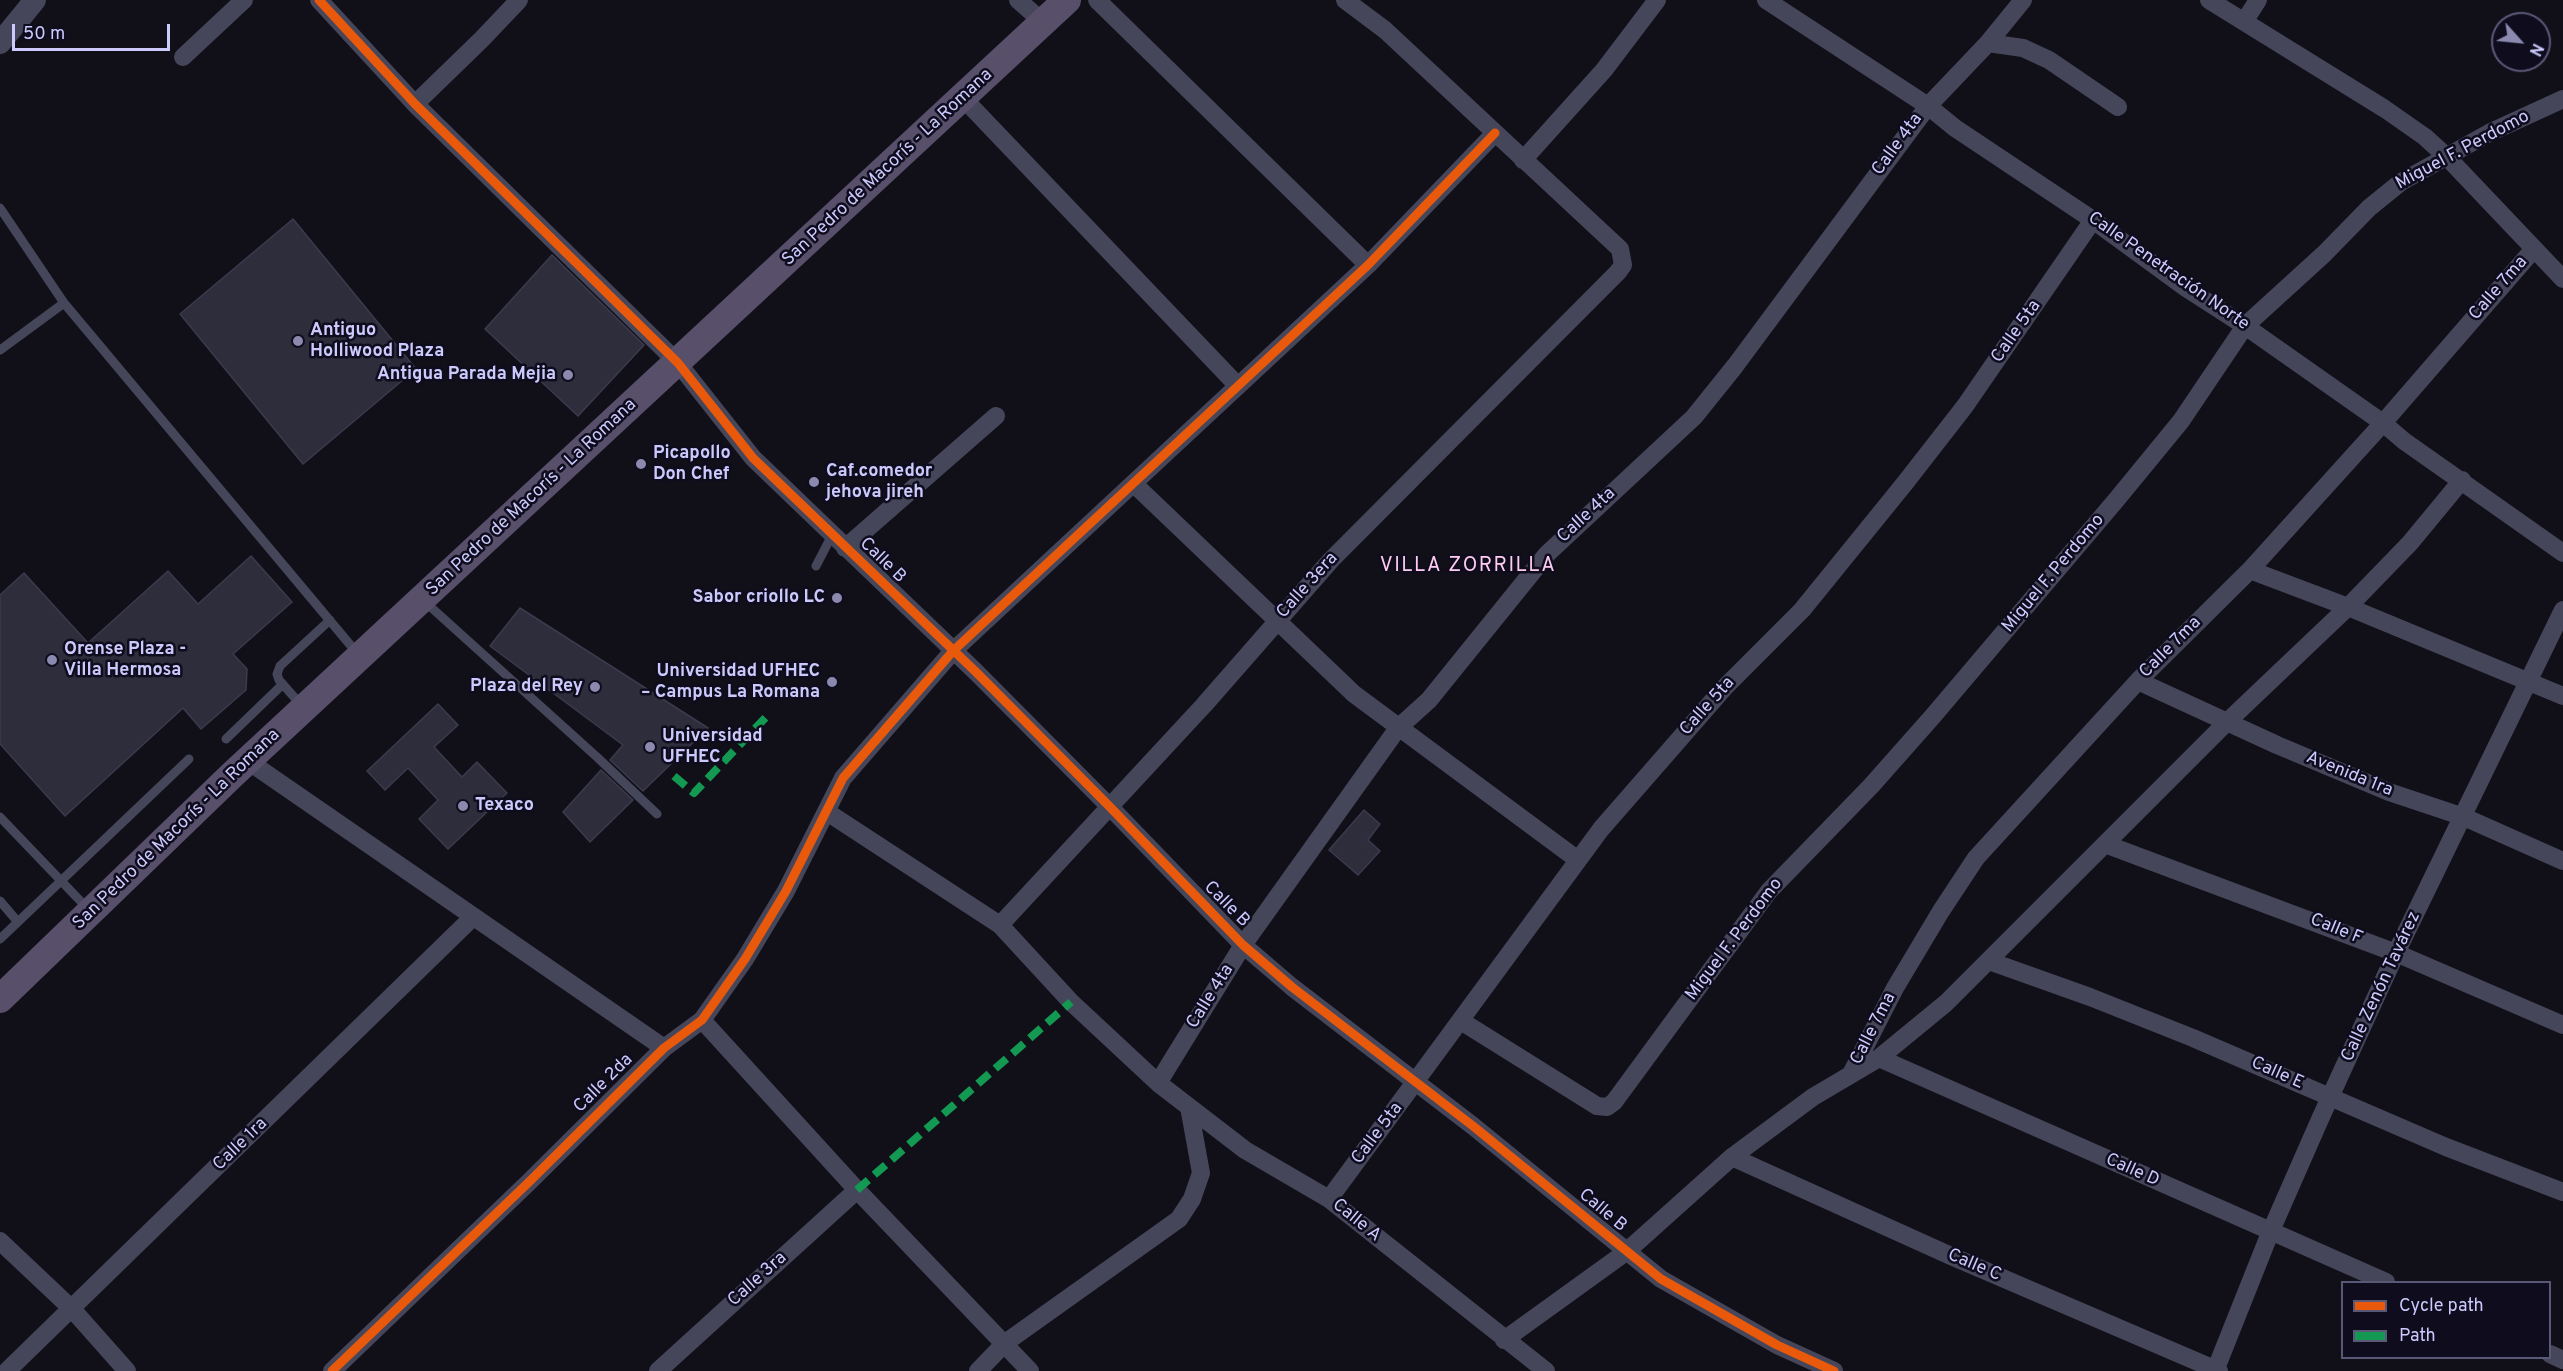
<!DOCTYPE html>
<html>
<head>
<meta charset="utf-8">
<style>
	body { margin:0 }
	#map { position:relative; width:2563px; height:1371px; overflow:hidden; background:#111019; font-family:Overpass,sans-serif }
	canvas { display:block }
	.legend { position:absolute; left:2341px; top:1281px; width:210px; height:78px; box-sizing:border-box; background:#0e0c1d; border:2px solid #5a5877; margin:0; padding:8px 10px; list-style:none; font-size:18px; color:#cccafd }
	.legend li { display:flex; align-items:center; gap:12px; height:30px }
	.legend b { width:30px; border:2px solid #5a5877 }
	.north { position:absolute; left:2491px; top:12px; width:60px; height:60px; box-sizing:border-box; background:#0e0c1d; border:2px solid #5a5877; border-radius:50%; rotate:117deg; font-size:16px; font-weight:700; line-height:24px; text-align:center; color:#cccafd }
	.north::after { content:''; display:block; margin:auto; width:21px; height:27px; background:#8b89ad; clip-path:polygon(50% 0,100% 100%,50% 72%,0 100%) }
	.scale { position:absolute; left:12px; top:24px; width:158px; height:27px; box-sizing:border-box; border:3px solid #cccafd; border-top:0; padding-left:8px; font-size:18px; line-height:21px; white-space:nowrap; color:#cccafd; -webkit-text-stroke:4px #0e0c1d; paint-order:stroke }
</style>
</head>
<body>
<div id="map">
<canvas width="2563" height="1371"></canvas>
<ul class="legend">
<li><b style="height:8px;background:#e8590c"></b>Cycle path</li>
<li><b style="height:8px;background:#139951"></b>Path</li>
</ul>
<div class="north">N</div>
<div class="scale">50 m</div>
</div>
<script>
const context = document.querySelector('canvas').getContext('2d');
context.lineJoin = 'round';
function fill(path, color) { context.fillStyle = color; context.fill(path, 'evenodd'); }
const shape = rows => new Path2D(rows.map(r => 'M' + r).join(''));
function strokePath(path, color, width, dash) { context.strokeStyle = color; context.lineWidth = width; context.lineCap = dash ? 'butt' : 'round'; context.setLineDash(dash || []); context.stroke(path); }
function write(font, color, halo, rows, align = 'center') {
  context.font = font + ' Overpass,sans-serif'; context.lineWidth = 5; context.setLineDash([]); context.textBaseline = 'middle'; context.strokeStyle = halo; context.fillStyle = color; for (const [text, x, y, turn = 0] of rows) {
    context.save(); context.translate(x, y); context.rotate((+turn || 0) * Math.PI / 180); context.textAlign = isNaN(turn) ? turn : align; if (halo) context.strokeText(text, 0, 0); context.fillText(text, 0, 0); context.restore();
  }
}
const building = shape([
	[293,219,416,369,303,464,180,314,293,219],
	[552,255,644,345,578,416,485,329,552,255],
	[251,556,292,602,233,654,247,669,246,690,201,729,183,708,65,816,0,744,0,595,24,573,88,643,168,571,198,604,251,556],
	[520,608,708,728,643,791,610,760,623,745,490,646,520,608],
	[438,704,458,725,434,747,462,777,477,762,507,793,448,849,419,819,438,800,408,768,385,790,367,771,438,704],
	[601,770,633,800,590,842,563,812,601,770],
	[1364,810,1380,824,1368,840,1380,851,1358,875,1329,850,1364,810]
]);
fill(building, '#2e2d3c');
strokePath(building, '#3c3a4d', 1.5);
strokePath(shape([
	[0,208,64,303,357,653],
	[0,350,64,303],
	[816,566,832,535],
	[424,601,598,758,657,814],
	[302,706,279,680,277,674,280,666,330,620],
	[226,739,283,684],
	[0,817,89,910],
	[0,901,18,922],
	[0,939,189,759]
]), '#45465a', 9);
strokePath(shape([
	[319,0,415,104,678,363,753,458,977,673,1110,807,1243,945,1292,987,1473,1126,1661,1279,1777,1345,1834,1371],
	[1018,0,1044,23],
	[1097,0,1368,265],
	[1766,0,1928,106,1955,128,2093,220,2186,288,2245,326,2383,423,2404,441,2563,553],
	[2209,0,2385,109,2425,137,2447,157,2563,279],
	[2244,22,2258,0],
	[1988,43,2023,48,2049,60,2118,107],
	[183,57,244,0],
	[963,98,1238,386],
	[415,104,482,39,519,0],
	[1523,160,1604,70,1657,0],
	[1134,484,1354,694,1578,860],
	[845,548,996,416],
	[2250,570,2348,607,2563,696],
	[2138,681,2277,745,2389,792,2464,817,2563,861],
	[248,761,664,1048],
	[827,812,1000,925,1071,1002,1158,1083,1245,1150,1329,1199,1546,1371],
	[2105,844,2396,953,2563,1025],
	[1000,925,1204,705,1331,560,1618,272,1623,265,1620,249,1385,30,1345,0],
	[1989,961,2090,997,2193,1038,2446,1147,2563,1192],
	[702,1020,857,1190,1030,1371],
	[1461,1021,1597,1106,1607,1107,1614,1102,1769,891,1871,786,1933,716,2117,499,2181,421,2245,326,2324,254,2369,208,2401,182,2489,133,2563,99],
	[1879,1058,2386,1282],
	[1851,1074,1895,988,1941,911,1976,858,2138,681,2250,570,2383,423,2533,250],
	[1158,1083,1243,945,1398,728,1429,700,1547,554,1694,417,1735,366,1928,106,1988,43,2023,0],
	[1732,1157,1951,1256,2219,1371],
	[1329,1199,1601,829,1724,688,1802,610,1905,483,1965,406,2093,220],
	[0,1241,72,1309,127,1371],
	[1504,1340,1626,1252,1732,1157,1813,1097,1879,1058,1946,1003,2227,722,2348,607,2410,543,2462,480],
	[2550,1354,2563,1360],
	[7,1371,473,917],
	[332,1371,530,1181,664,1048,702,1020,745,959,786,891,843,778,953,651,1368,265,1495,133],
	[658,1371,857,1190],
	[978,1371,1005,1343,1179,1219,1192,1199,1201,1173,1189,1107],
	[2215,1371,2270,1233,2321,1117,2396,953,2563,610]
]), '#45465a', 18);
strokePath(shape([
	[0,43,35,0]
]), '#45465a', 22);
strokePath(shape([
	[0,999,232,775,1067,0]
]), '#584f6b', 28);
strokePath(shape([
	[674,776,694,793,768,715],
	[857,1190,1071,1002]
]), '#139951', 8, [15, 8]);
strokePath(shape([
	[319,0,415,104,678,363,753,458,977,673,1110,807,1243,945,1292,987,1473,1126,1661,1279,1777,1345,1834,1371],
	[332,1371,530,1181,664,1048,702,1020,745,959,786,891,843,778,953,651,1368,265,1495,133]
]), '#e8590c', 9);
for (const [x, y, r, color] of [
	[298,341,6,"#8b89ad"],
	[568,375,6,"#8b89ad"],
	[641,464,6,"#8b89ad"],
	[814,482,6,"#8b89ad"],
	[837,598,6,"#8b89ad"],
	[52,660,6,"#8b89ad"],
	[832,682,6,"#8b89ad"],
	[595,687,6,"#8b89ad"],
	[650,747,6,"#8b89ad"],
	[463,806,6,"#8b89ad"]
]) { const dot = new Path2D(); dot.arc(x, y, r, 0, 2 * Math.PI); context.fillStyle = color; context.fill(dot); strokePath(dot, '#0e0c1d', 2); }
write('18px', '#cccafd', '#0e0c1d', [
	["Calle 4ta",1898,145,-54],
	["Miguel F. Perdomo",2463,151,-28],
	["San Pedro de Macorís - La Romana",888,168,-43],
	["Calle Penetración Norte",2168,272,35],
	["Calle 7ma",2499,289,-49],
	["Calle 5ta",2017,332,-55],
	["San Pedro de Macorís - La Romana",532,498,-43],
	["Calle 4ta",1587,516,-43],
	["Calle B",882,561,44],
	["Miguel F. Perdomo",2054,574,-50],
	["Calle 3era",1308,586,-48],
	["Calle 7ma",2171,648,-45],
	["Calle 5ta",1708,707,-48],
	["Avenida 1ra",2349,775,22],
	["San Pedro de Macorís - La Romana",177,830,-44],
	["Calle B",1226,905,45],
	["Calle F",2336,930,22],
	["Miguel F. Perdomo",1735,940,-53],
	["Calle Zenón Tavárez",2382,987,-65],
	["Calle 4ta",1211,997,-58],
	["Calle 7ma",1874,1029,-63],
	["Calle E",2277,1074,24],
	["Calle 2da",604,1084,-45],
	["Calle 5ta",1378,1134,-53],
	["Calle 1ra",241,1145,-44],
	["Calle D",2132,1171,24],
	["Calle B",1602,1211,40],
	["Calle A",1356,1221,39],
	["Calle C",1974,1266,23],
	["Calle 3ra",758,1280,-42]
]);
write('bold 18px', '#cccafd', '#0e0c1d', [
	["Antiguo",310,331],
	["Holliwood Plaza",310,352],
	["Antigua Parada Mejia",556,375,"right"],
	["Picapollo",653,454],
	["Don Chef",653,475],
	["Caf.comedor",826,472],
	["jehova jireh",826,493],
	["Sabor criollo LC",825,598,"right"],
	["Orense Plaza -",64,650],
	["Villa Hermosa",64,671],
	["Universidad UFHEC",820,672,"right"],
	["– Campus La Romana",820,693,"right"],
	["Plaza del Rey",583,687,"right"],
	["Universidad",662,737],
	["UFHEC",662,758],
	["Texaco",475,806]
], 'left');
context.letterSpacing = '1.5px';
write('20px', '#fdccef', '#0e0c1d', [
	["VILLA ZORRILLA",1468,567]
]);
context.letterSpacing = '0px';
</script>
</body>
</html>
